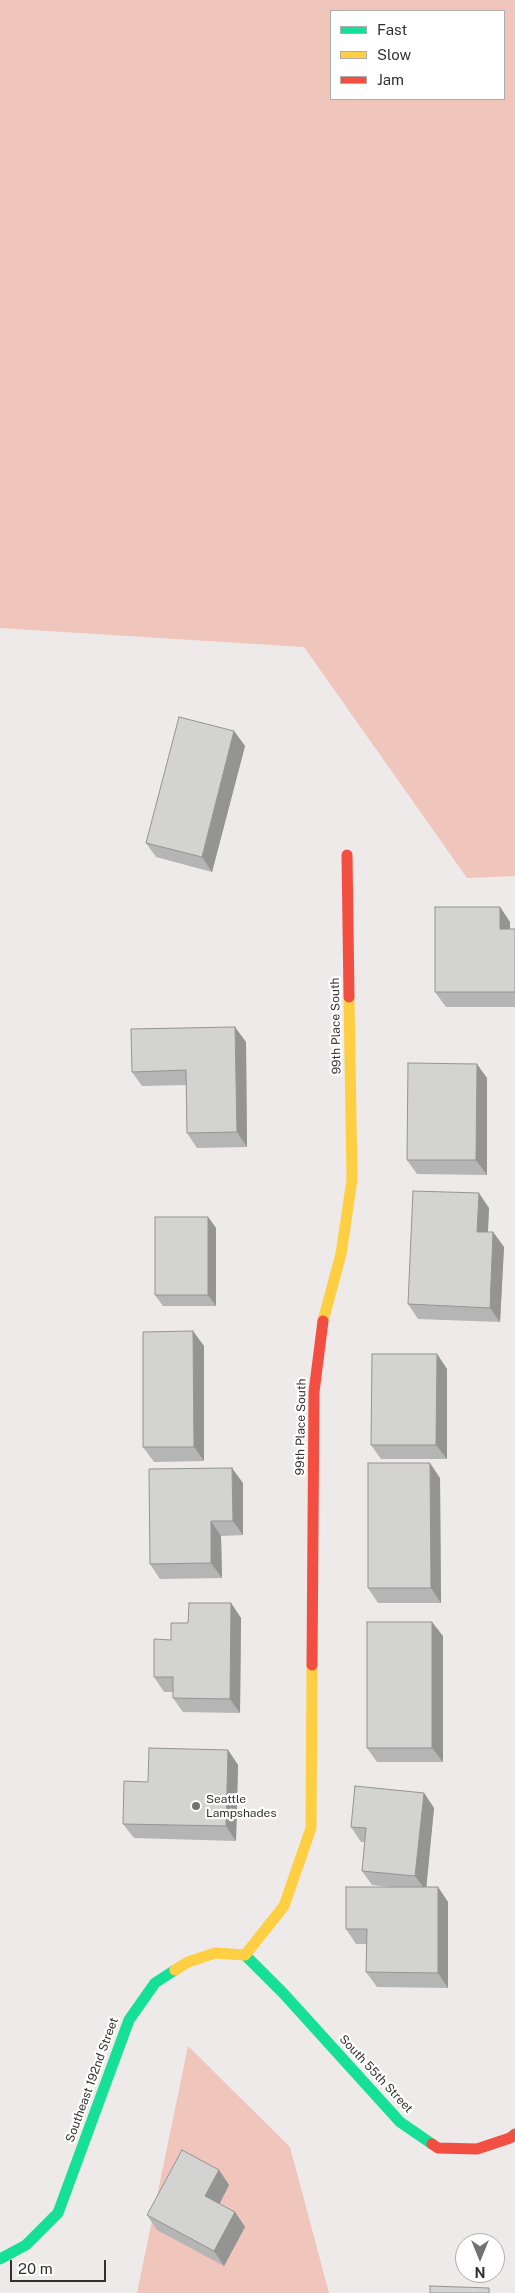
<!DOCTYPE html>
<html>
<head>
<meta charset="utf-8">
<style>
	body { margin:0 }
	#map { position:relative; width:515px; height:2293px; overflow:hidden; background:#edeae9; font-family:"Public Sans",sans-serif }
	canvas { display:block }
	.legend { position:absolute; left:330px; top:10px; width:175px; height:90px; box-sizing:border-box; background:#fff; border:1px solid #adadac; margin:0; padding:6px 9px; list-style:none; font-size:15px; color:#333130 }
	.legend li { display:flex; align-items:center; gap:10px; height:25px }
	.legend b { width:25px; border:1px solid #adadac }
	.north { position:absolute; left:455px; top:2233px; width:50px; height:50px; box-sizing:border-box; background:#fff; border:1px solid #adadac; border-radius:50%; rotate:180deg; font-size:14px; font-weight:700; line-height:20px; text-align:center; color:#333130 }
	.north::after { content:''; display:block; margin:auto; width:18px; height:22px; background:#747271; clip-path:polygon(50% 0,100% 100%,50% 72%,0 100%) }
	.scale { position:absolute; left:10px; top:2260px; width:96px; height:22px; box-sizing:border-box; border:2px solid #333130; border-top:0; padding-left:6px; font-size:15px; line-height:18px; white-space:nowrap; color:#333130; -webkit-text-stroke:4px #fff; paint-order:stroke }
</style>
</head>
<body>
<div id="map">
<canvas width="515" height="2293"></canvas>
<ul class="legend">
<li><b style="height:6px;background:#16e098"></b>Fast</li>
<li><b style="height:6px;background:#ffcf43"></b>Slow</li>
<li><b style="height:6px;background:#f24e42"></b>Jam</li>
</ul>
<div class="north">N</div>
<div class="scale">20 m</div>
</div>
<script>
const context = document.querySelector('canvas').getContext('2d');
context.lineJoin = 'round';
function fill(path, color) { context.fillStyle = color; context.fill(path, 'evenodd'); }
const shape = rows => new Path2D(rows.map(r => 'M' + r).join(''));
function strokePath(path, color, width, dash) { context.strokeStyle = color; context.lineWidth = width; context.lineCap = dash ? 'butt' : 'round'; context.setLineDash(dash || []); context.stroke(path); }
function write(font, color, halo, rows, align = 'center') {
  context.font = font + ' "Public Sans",sans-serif'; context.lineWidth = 4.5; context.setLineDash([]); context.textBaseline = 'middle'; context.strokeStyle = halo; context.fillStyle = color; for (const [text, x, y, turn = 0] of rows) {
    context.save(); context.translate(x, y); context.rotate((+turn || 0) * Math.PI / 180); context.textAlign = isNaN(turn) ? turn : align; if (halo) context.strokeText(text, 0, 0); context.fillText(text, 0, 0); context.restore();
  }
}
fill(shape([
	[0,0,515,0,515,876,467,878,304,647,0,628],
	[331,11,504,11,504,99,331,99],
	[188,2046,290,2147,329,2293,137,2293]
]), '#f0c5bc');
strokePath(shape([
	[245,1955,284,1994,400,2122,432,2144],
	[0,2259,26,2245,58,2213,129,2020,155,1983,175,1970]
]), '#16e098', 11);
strokePath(shape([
	[323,1321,341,1254,352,1180,349,997],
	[245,1955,284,1906,311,1828,312,1665],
	[175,1970,188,1962,215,1953,245,1955]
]), '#ffcf43', 11);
strokePath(shape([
	[347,855,349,997],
	[312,1665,314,1392,323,1321],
	[432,2144,438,2148,477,2149,510,2138,515,2134]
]), '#f24e42', 11);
fill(shape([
	[234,731,245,746,212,872,156,857,146,843],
	[500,907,510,922,510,929,515,929,515,1007,446,1007,435,992],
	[246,1042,247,1147,197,1148,187,1133,186,1085,142,1086,132,1072],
	[487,1078,487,1175,417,1174,407,1160],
	[489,1208,488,1232,493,1232,504,1247,500,1322,418,1319,408,1304],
	[208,1217,216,1228,216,1306,163,1306,155,1295],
	[204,1346,204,1461,154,1462,143,1447],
	[437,1354,447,1369,447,1459,381,1459,371,1445],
	[440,1478,441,1603,378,1603,368,1588],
	[243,1483,243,1535,221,1536,222,1578,160,1579,150,1564],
	[231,1603,241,1618,240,1713,183,1712,173,1698,173,1692,164,1692,154,1677,171,1640,188,1623],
	[443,1636,443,1762,377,1762,367,1748],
	[228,1750,238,1765,236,1841,134,1838,123,1824,148,1782],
	[424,1793,434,1808,426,1887,438,1887,448,1902,448,1988,377,1987,366,1972,367,1944,356,1944,346,1929,391,1887,372,1885,362,1871,365,1842,361,1842,351,1827],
	[219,2170,229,2185,219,2204,235,2212,245,2227,224,2266,157,2230,147,2215]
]), '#b5b5b5');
fill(shape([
	[234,731,245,746,212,872,202,857],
	[500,907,510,922,510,944,500,929],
	[235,1027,246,1042,247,1147,237,1132],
	[477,1064,487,1078,487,1175,476,1160],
	[479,1193,489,1208,487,1247,477,1232],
	[208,1217,216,1228,216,1306,208,1295],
	[493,1232,504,1247,500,1322,490,1308],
	[193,1331,204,1346,204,1461,194,1447],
	[437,1354,447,1369,447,1459,436,1445],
	[430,1463,440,1478,441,1603,431,1588],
	[232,1468,243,1483,243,1535,233,1521],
	[211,1521,221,1536,222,1578,211,1563],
	[231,1603,241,1618,240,1713,230,1699],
	[432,1622,443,1636,443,1762,432,1748],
	[228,1750,238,1765,236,1841,226,1826],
	[424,1793,434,1808,426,1891,415,1876],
	[438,1887,448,1902,448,1988,438,1973],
	[219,2170,229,2185,216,2211,205,2196],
	[235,2212,245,2227,224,2266,214,2251]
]), '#949493');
const building = shape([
	[179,717,234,731,202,857,146,843,179,717],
	[435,907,500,907,500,929,515,929,515,992,435,992,435,907],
	[235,1027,237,1132,187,1133,186,1070,132,1072,131,1029,235,1027],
	[408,1063,477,1064,476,1160,407,1160,408,1063],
	[413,1191,479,1193,477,1232,493,1232,490,1308,408,1304,413,1191],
	[155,1217,208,1217,208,1295,155,1295,155,1217],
	[193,1331,194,1447,143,1447,143,1332,193,1331],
	[372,1354,437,1354,436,1445,371,1445,372,1354],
	[368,1463,430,1463,431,1588,368,1588,368,1463],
	[232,1468,233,1521,211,1521,211,1563,150,1564,149,1469,232,1468],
	[189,1603,231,1603,230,1699,173,1698,173,1677,154,1677,154,1639,171,1640,171,1623,188,1623,189,1603],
	[367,1622,432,1622,432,1748,367,1748,367,1622],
	[149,1748,228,1750,226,1826,123,1824,124,1781,148,1782,149,1748],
	[355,1786,424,1793,415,1876,362,1871,366,1828,351,1827,355,1786],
	[346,1887,438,1887,438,1973,366,1972,367,1929,346,1929,346,1887],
	[182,2150,219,2170,205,2196,235,2212,214,2251,147,2215,182,2150],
	[430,2286,489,2288,489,2293,430,2293,430,2286]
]);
fill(building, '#d3d3d2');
strokePath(building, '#949493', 1);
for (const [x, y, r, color] of [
	[196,1806,5,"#747271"]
]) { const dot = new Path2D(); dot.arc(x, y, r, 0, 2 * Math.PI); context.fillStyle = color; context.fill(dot); strokePath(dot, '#fff', 2); }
write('12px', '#333130', '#fff', [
	["99th Place South",336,1026,-91],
	["99th Place South",301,1427,-89],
	["South 55th Street",376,2074,47],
	["Southeast 192nd Street",92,2080,-70]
]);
write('12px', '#333130', '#fff', [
	["Seattle",206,1799],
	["Lampshades",206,1813]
], 'left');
</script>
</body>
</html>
